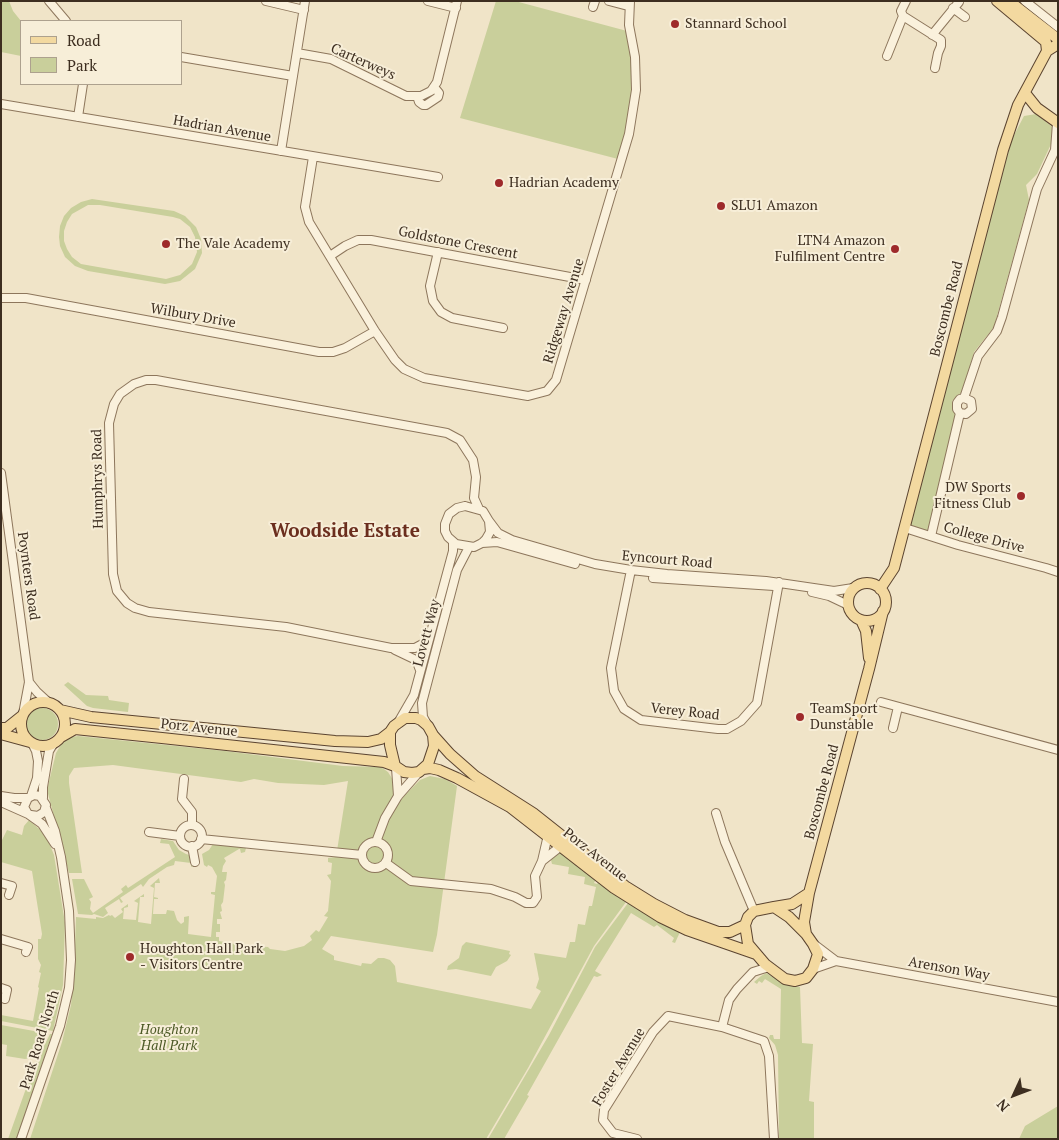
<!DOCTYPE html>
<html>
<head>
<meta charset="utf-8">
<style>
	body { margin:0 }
	#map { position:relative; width:1059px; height:1140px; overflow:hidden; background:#f0e4c8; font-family:"PT Serif",serif }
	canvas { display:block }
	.frame { position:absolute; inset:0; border:2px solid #3d2e20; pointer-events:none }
	.legend { position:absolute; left:20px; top:20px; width:162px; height:65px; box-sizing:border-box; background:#f7eed8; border:1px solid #ada18e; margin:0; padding:6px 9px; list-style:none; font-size:15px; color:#3d2e20 }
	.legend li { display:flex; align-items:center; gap:10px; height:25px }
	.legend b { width:25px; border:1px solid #ada18e }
	.north { position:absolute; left:989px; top:1070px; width:50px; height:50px; -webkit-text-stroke:4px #f7eed8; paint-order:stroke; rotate:227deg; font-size:14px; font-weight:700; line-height:20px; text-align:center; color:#3d2e20 }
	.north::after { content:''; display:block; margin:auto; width:18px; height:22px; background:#3d2e20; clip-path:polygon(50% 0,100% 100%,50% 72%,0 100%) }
</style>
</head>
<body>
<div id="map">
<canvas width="1059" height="1140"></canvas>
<div class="frame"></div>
<ul class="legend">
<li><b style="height:6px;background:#f3d9a0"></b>Road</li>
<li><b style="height:14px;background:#c9cf9b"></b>Park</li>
</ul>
<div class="north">N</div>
</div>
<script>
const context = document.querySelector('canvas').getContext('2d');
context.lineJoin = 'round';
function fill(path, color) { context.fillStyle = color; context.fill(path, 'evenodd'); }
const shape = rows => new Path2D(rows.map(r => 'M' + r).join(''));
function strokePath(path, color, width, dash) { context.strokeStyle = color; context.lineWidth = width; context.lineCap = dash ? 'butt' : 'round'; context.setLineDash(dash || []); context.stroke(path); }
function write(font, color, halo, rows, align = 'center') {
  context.font = font + ' "PT Serif",serif'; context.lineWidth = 4; context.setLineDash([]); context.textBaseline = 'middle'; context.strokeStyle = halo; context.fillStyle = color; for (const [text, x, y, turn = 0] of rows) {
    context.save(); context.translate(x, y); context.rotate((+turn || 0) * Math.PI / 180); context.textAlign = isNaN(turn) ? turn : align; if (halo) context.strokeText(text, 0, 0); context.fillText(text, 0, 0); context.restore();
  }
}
fill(shape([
	[1,1,9,1,13,11,21,21,21,56,1,52],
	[496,1,515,1,627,31,633,58,634,87,631,110,618,159,460,118],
	[1036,114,1055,129,1052,142,1037,174,1026,185,1029,200,994,327,974,352,963,391,952,401,957,416,928,532,910,525,1011,141,1024,116],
	[92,199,174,211,185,216,196,227,201,239,202,253,195,269,180,281,165,284,88,271,75,266,65,257,60,246,59,237,60,226,64,216,71,208,81,202],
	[88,205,100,205,173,217,180,219,190,227,195,237,197,252,192,264,180,275,166,279,81,264,72,257,67,249,64,241,64,231,67,222,72,214],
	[68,682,86,695,108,696,109,700,129,703,128,712,93,708,87,706,64,685],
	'26 724a16 16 0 1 1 32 0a16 16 0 1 1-32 0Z',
	[78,736,225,751,343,766,381,767,388,772,393,780,393,794,400,800,420,780,430,776,445,779,457,786,437,935,433,952,331,936,322,949,334,956,334,960,361,966,362,963,371,964,378,958,384,958,390,960,395,966,397,982,531,1009,541,991,536,988,539,979,534,953,566,958,570,942,575,942,578,924,585,925,589,906,592,906,596,887,584,884,585,877,568,874,569,867,552,864,551,860,556,853,563,853,596,879,594,883,597,884,599,881,626,902,594,946,528,1068,486,1139,30,1139,62,1042,71,1005,74,974,76,917,96,919,96,917,103,918,109,915,110,916,112,915,115,918,123,912,121,909,128,904,128,907,124,908,123,919,136,920,138,903,134,901,144,894,144,897,140,897,138,922,151,924,154,888,150,886,159,878,160,883,155,883,154,897,158,898,158,899,154,899,153,914,166,914,167,910,174,911,177,920,181,924,184,922,184,917,189,916,188,934,211,937,215,895,211,894,211,892,215,892,217,876,212,867,208,865,207,867,204,865,202,854,209,850,213,844,246,848,245,852,241,853,240,849,239,849,224,858,226,861,223,866,222,872,227,872,226,880,224,882,225,885,223,902,221,905,222,911,220,912,222,919,217,919,217,924,220,924,220,932,216,932,216,937,219,937,219,941,246,946,268,947,270,949,285,951,304,946,312,940,310,936,316,930,319,932,328,917,324,916,328,911,331,881,327,875,331,874,332,863,328,862,328,858,336,857,348,781,324,785,278,783,254,779,241,782,113,765,74,768,69,776,69,783,82,873,69,873,47,790,56,753,65,738],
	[29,820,46,835,54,855,65,923,63,985,53,1031,1,1021,1,1015,33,1021,39,988,38,987,41,973,39,972,41,965,38,959,38,939,41,939,42,934,32,871,1,862,1,842,7,830,22,835,24,826],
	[161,839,173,841,179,850,186,854,193,856,195,865,191,867,191,863,175,861,174,865,167,867,149,879,143,887,141,884,120,898,123,902,121,903,119,899,105,908,108,913,103,917,94,914,92,915,78,914,72,879,84,879,93,897,89,899,91,902,90,909,93,913,123,892,121,889,126,885,128,888,175,857,169,844,160,843],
	[628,903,656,920,680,932,675,943,672,942,674,938,657,925,654,927,631,913,595,971,602,975,597,977,594,976,527,1095,529,1096,504,1139,488,1139,549,1035,595,947],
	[466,942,510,951,509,954,511,955,507,961,496,967,491,976,456,969,447,970,448,966,459,958,462,946],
	[766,973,785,984,800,987,802,1043,813,1044,809,1101,814,1102,814,1139,779,1139,778,1055,775,1045,769,1038,770,1035,773,1035,774,1039,780,1039,781,989,765,979,762,983,759,981,757,984,754,982,761,976],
	[1,1025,45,1033,46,1034,35,1054,31,1058,25,1059,6,1056,7,1045,1,1044],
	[50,1034,52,1034,17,1139,8,1139,34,1066],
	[1058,1106,1058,1139,1019,1139,1025,1126]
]), '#c9cf9b');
const minor = shape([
	[49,1,66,21],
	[266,1,304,10],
	[428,1,456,8],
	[609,1,628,6],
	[906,1,901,11,903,16,941,40,941,46,938,53,935,68],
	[1025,1,1058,27],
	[593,7,595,1],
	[953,8,965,17],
	[932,35,959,2],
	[297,53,331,59,406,96,421,96,431,91,437,82,457,1],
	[887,56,903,16],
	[181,57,293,76],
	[417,96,419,102,423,105,426,105,438,97,439,93,434,87],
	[1,104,438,177],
	[78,117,83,84],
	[281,151,305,1],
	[313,157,305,207,309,222,375,331,395,360,404,369,424,378,528,396,547,391,556,380,629,134,636,90,635,57,629,25,630,1],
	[438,252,430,286,433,301,441,312,452,318,503,328],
	[330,256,345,246,358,240,371,240,586,280],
	[1,298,26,298,319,352,333,352,345,348,375,331],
	[960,413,966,414,972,409,971,401,964,398],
	[1,473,29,682,23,714],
	[465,506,483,511,489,521,490,532,486,539,482,543,474,547,456,544,448,537,445,531,445,524,449,514,457,508,465,506],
	[489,521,498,533,512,540,595,564,631,570,667,574,766,581,834,591,853,588],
	[905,528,958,545,1046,568,1058,572],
	[931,536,960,413,957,409,957,403,960,399,964,398,978,356,997,331,1002,317,1037,189,1055,150,1057,123],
	[482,543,497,542,575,564],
	[631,570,611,668,614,691,624,709,641,720,718,729,727,729,741,721,757,703,779,582],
	[653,578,774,586],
	[812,592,829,596,848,605],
	[428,641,415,648,391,648,286,627,149,612,135,608,127,603,117,591,113,574,109,423,114,404,120,394,134,384,146,380,156,380,447,433,460,440,473,460,476,477,474,498,479,509],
	[395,650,416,660,420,670],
	[29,682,37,692,49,703],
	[881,702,1058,750],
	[399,721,414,695,453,551,453,542],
	[427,724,423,717,422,703,457,570,469,547],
	[893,728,898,707],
	[396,768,398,796],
	[184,779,182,799,192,812,192,825],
	[1,796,14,798,28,798],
	[31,796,37,778,38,761,36,751,32,743],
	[43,798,43,787,49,751,54,743],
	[1,802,28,814],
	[716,813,725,842,754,911],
	[31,815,38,816,44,812,46,805,40,796,34,795,28,798,24,807,28,814,42,824,55,844],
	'180 836a11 11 0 1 1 22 0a11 11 0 1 1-22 0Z',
	[149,832,180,836],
	[201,839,362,855],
	[376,842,385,818,398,796,419,772],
	'362 855a13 13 0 1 1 26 0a13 13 0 1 1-26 0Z',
	[192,846,195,862],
	[542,861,561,846],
	[386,863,411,881,491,889,515,897,526,903,533,903,537,897,535,876,542,861,548,835],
	[1,883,12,886,9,895],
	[1,939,28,947,26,952],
	[815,945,836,961,1058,1002],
	[813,969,836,961],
	[1,988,7,990,5,999],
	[722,1027,729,1000,737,989,753,972,769,967],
	[21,1139,60,1026,69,988,71,960,69,911,61,857,55,831,46,808],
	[637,1139,613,1133,603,1120,604,1110,653,1032,668,1016,722,1027,764,1041,769,1056,774,1139]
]);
const major = shape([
	[997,1,1046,42,1047,51],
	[1009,1,1058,39],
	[1025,93,1037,108,1058,123],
	'848 602a19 19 0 1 1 38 0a19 19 0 1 1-38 0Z',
	[880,589,894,568,1003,150,1018,105,1047,51,1058,44],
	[861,620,866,631,869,658],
	'21 724a22 22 0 1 1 44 0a22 22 0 1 1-44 0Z',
	[60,710,91,717,335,741,368,742,381,739,390,732],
	[1,728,7,728,22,716],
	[1,734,30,742],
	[433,735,450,754,475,776,533,813,625,886,654,904,685,920,718,932,730,932,745,925],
	[61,737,75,729,162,738,384,762,395,766,404,772,412,773,419,772,428,764,434,746,433,735,428,726,421,720,416,718,405,718,394,726,390,732,390,745,395,766],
	[423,769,430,768,439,770,457,778,510,807,614,888,660,917,687,930,756,954],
	[774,907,792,904,809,893],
	[806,934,789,917,774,907,754,911,748,917,745,925,748,944,765,964,785,979,795,981,806,978,813,969,818,954,813,944,806,934,804,922,809,893,869,669,883,611]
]);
strokePath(minor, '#8d765c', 10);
strokePath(major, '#5b4430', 12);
strokePath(minor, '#faf1dc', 8);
strokePath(major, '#f3d9a0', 10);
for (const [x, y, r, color] of [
	[675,24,5,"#9e2a2b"],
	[499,183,5,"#9e2a2b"],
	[721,206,5,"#9e2a2b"],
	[166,244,5,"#9e2a2b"],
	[895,249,5,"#9e2a2b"],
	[1021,496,5,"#9e2a2b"],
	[800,717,5,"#9e2a2b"],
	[130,957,5,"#9e2a2b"]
]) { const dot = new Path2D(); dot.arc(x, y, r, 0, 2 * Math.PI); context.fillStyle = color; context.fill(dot); strokePath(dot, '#f7eed8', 2); }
write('14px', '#3d2e20', '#f7eed8', [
	["Stannard School",685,24],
	["Hadrian Academy",509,183],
	["SLU1 Amazon",731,206],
	["LTN4 Amazon",885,241,"right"],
	["Fulfilment Centre",885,257,"right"],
	["The Vale Academy",176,244],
	["DW Sports",1011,488,"right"],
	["Fitness Club",1011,504,"right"],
	["TeamSport",810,709],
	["Dunstable",810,725],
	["Houghton Hall Park",140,949],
	["- Visitors Centre",140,965]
], 'left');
write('14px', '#3d2e20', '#f7eed8', [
	["Carterweys",363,62,24],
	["Hadrian Avenue",222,129,10],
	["Goldstone Crescent",458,243,11],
	["Boscombe Road",947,309,-76],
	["Ridgeway Avenue",564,311,-73],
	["Wilbury Drive",193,316,10],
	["Humphrys Road",98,479,-91],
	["College Drive",984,538,15],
	["Eyncourt Road",667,560,5],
	["Poynters Road",28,576,82],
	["Lovett Way",427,633,-75],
	["Verey Road",685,712,6],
	["Porz Avenue",199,728,6],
	["Boscombe Road",822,792,-75],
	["Porz Avenue",595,855,38],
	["Arenson Way",949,969,10],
	["Park Road North",40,1040,-73],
	["Foster Avenue",619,1067,-59]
]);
write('italic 14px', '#4d5a26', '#f7eed8', [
	["Houghton",169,1030],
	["Hall Park",169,1046]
]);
write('bold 19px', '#6b2e1e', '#f7eed8', [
	["Woodside Estate",345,532]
]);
</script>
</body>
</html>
